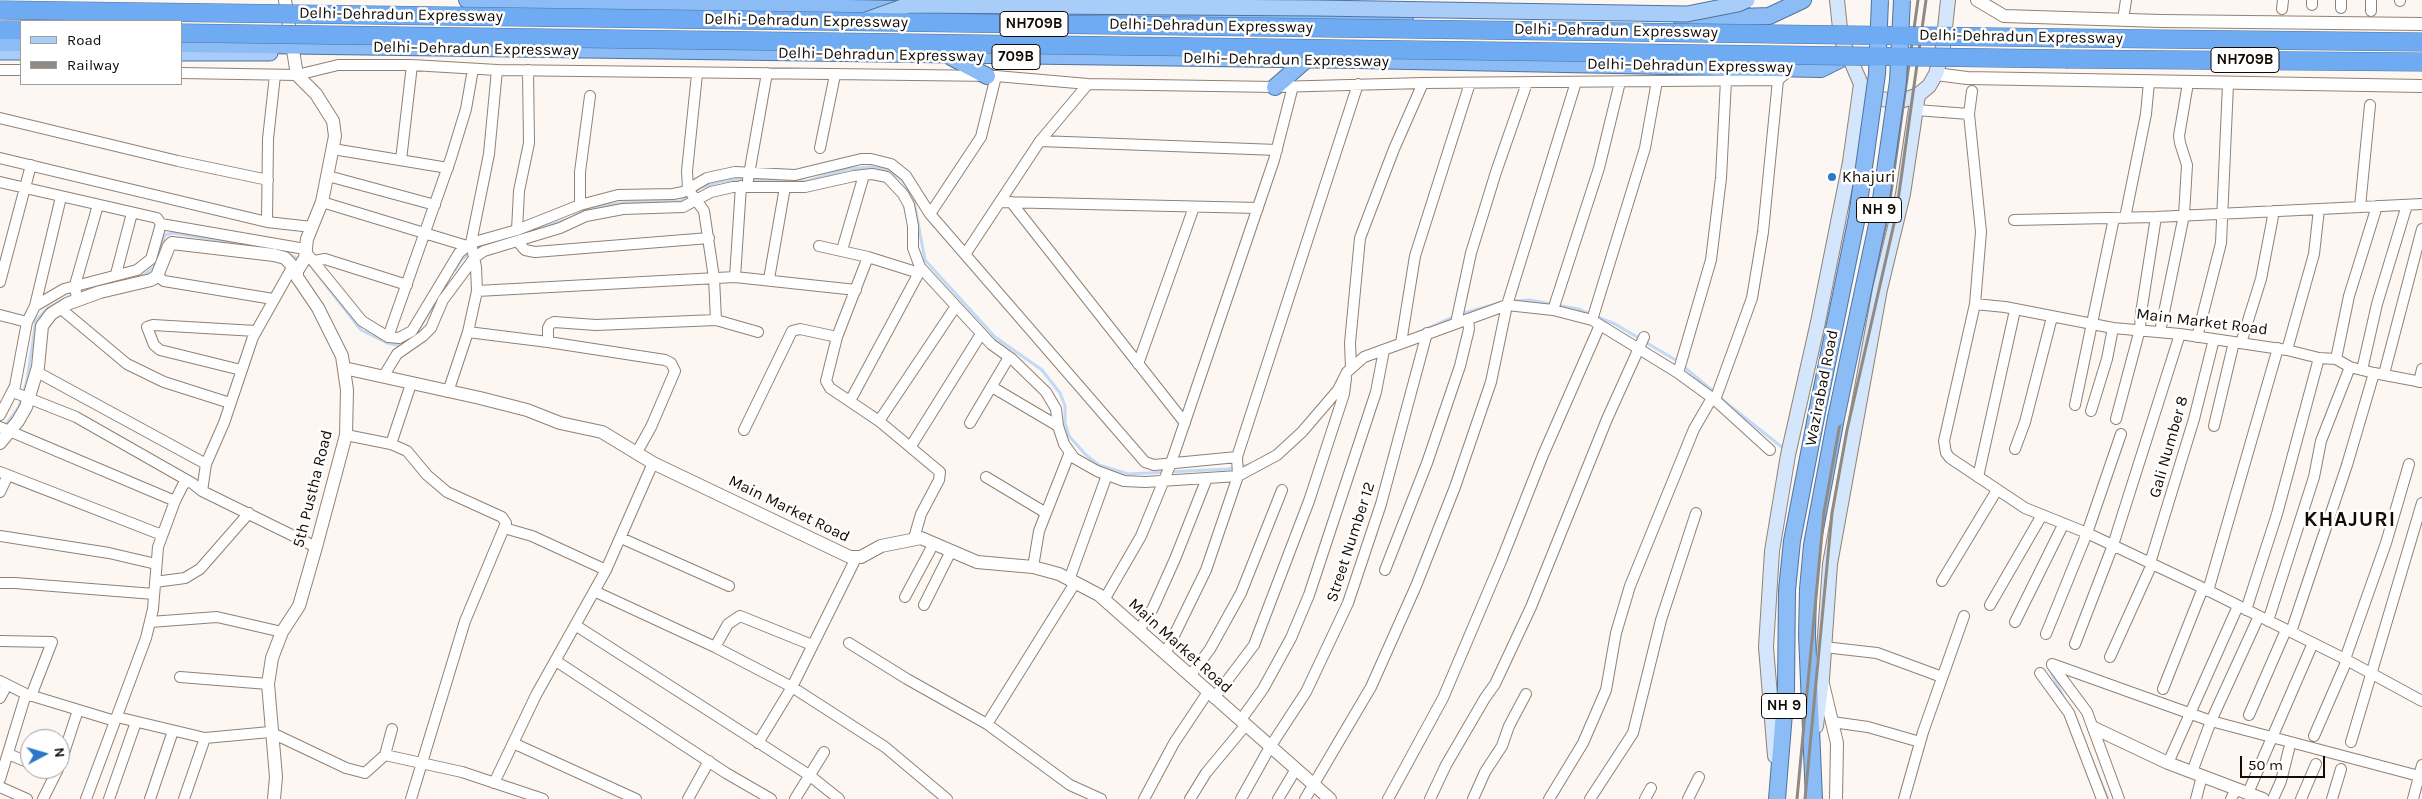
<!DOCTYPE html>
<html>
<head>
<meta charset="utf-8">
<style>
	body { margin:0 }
	#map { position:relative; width:2422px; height:799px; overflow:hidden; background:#fcf7f3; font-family:Karla,sans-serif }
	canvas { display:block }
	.legend { position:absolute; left:20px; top:20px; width:162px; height:65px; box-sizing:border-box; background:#fff; border:1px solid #a09d9b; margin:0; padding:6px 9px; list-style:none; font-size:15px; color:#120b06 }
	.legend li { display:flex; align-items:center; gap:10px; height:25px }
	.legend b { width:25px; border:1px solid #a09d9b }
	.north { position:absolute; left:20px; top:729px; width:50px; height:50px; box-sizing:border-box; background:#fff; border:1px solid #a09d9b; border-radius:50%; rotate:84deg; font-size:14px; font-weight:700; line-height:20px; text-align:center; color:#120b06 }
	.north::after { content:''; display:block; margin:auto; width:18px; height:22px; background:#2c77c7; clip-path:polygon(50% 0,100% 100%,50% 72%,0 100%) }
	.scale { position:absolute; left:2240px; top:756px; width:85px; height:22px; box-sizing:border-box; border:2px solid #120b06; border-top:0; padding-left:6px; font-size:15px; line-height:18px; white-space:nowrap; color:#120b06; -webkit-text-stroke:4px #fff; paint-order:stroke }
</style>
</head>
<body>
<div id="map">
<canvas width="2422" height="799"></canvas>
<ul class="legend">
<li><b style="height:6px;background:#a8cdf8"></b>Road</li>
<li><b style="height:6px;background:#908a85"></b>Railway</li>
</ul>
<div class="north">N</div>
<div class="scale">50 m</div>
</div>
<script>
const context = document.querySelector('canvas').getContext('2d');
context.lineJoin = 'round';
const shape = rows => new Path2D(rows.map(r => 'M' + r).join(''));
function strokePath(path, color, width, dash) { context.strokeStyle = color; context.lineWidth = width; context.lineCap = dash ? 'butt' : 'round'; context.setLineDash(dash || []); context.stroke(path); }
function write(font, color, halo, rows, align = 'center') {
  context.font = font + ' Karla,sans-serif'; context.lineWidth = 5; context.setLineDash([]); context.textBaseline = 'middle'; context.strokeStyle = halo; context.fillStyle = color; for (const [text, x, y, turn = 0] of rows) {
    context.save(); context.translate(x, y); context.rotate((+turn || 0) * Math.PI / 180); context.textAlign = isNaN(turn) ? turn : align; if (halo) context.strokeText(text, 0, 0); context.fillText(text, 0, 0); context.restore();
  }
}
strokePath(shape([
	[523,234,568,219,593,207,628,202,681,201,702,187,719,182,740,179,807,181,848,169,871,167,891,171,902,180,913,196,925,260,995,337,1042,370,1060,393,1065,406,1065,423,1069,436,1086,455,1099,465,1128,474,1228,469,1249,465],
	[491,242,515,237],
	[282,251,301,260],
	[306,263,311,266,361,330,387,343,401,346,404,344],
	[455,270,462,259,485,244],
	[138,277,144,275,154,267,165,235,173,233,261,247],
	[1512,301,1530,300,1578,309,1615,324,1679,362],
	[1461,314,1503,302],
	[1417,333,1455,316],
	[415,336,437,299],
	[1683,366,1715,393],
	[1719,397,1783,448],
	[5,426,19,407,27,381,36,320,48,308,68,297,93,288],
	[2050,670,2065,700],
	[2091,758,2108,799]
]), '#c0daf8', 3);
const minor = shape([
	[2400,1,2400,0],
	[2312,5,2312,0],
	[2341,8,2341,0],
	[2282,9,2283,0],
	[2371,11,2371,0],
	[2123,20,2126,0],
	[0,70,21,70],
	[181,73,297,75,338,65,412,65,497,70,996,76,1088,84,1275,87,1423,83,1778,80,1791,69],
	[697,74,687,171,688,189,704,211,714,278,716,320],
	[1972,91,1969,114,1981,232,1975,304,1944,441,1946,453,1950,458,2025,508,2087,533,2203,588,2343,658,2422,701],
	[1916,110,1969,114],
	[0,118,178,161,268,180],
	[1040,141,1277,150],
	[820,148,835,75],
	[333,149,448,168],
	[0,158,267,222,312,227],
	[401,160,412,65],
	[328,176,435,205],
	[748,180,767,73],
	[0,182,157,218,161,224],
	[322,202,467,246],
	[1000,202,1258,208],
	[1011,202,1185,423],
	[580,205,580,172,590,96],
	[2360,207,2370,105],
	[930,214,981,137,996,76],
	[2125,218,2146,114,2149,82],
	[2014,220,2156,217,2422,204],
	[267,222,268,139,275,75],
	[517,230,519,191,529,143,528,70],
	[518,242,525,250,535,252,709,238],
	[819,246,868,257,919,273],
	[842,250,864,175],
	[305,251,362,321,388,337,399,338,412,331,459,253,471,243,517,230,580,205,618,195,673,194,683,192,707,178,735,172,795,175,861,159,871,159,891,164,906,176,930,214,1145,462,1154,465,1237,457],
	[966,253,1040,141,1088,84],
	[868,257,837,337,826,381,830,388,879,421,940,472,939,480,921,514,914,538],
	[314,261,325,259,407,285],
	[116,274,132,213],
	[157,276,164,281,273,299],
	[735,277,741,186],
	[769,279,785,187],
	[0,282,31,165],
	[477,291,735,277,856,290],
	[77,300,75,285,98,205],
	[1975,304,2005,307,2113,328,2180,334,2287,350,2319,358,2336,359,2350,367,2374,373,2422,382],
	[35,306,61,197],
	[60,308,127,364,164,382,230,403],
	[1553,310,1599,168,1620,82],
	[0,315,27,322],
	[1592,320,1645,148,1657,81],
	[1456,323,1471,253,1496,172,1527,83],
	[468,332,548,342,665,360,671,363,675,371,651,427,637,452],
	[2160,332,2184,215,2187,165,2180,143,2179,136,2188,83],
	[388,337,451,158,466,109,473,69],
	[2197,337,2221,243,2228,84],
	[548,342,548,328,550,324,554,322,596,325,716,320,758,332],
	[1401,343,1415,256,1470,83],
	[2241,343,2261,279,2274,211],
	[2287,350,2314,254,2319,209],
	[2336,359,2349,296,2377,206],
	[1138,364,1194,207],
	[1351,368,1350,343,1360,238,1394,149,1423,83],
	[241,370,160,350,154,345,147,327,153,325,256,331],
	[2362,370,2377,304,2407,205],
	[37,372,206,464],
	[1678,373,1711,260,1721,178,1726,80],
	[2384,374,2422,229],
	[383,377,397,354,423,336,431,328,443,300,475,257,484,251,560,228,586,216,623,209,683,207,711,192,733,187,805,187,854,176,872,174,887,177,903,194,909,205,913,226,913,248,920,267,991,344,1012,359,1046,392,1056,409,1058,426,1064,444,1074,458,1097,471,1124,481,1145,482,1238,476,1277,455,1302,432,1338,390,1347,372,1364,357,1507,305,1553,310,1592,320,1678,373,1715,400,1770,450],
	[2419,382,2422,369],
	[992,387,1058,426],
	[13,392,76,417,192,483,202,491,316,547],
	[448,392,468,332,477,291,476,267,471,243,489,154,497,70],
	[1715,400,1752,298,1763,232,1778,80],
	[850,401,921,269],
	[2075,405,2114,218],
	[2091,411,2107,359,2113,328],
	[0,415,15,386,27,322,35,306,64,289,137,270,151,259,161,224,305,249],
	[2116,419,2140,329,2141,313,2156,217],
	[879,421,956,306],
	[970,423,1009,357],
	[2214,426,2234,342],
	[0,427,175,501],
	[744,430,792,331,800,329,837,337],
	[346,435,391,444,407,451,427,475,447,492,502,517,506,523,465,621,411,799],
	[391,444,411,384],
	[911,446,981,334],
	[2015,449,2025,422,2052,317],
	[0,472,162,535],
	[986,477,1046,513],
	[1978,477,2015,310],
	[202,491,206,464,224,423,253,337,293,266],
	[0,492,8,475],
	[504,528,532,536,606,570],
	[0,536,109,553,156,564],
	[621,538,729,586],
	[2150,563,2194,419,2214,339],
	[1033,567,1039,531,1070,452],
	[1385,570,1427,463,1460,366,1469,329,1468,319],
	[1069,580,1107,475],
	[1942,581,1997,490],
	[155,582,185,578,200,569,249,513],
	[0,583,15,583,154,594],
	[594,591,715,647,792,687,885,747,947,799],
	[2208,591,2278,348],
	[905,597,934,543],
	[1104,600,1141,536,1171,463,1274,160,1293,86],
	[924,605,951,551],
	[1990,605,2042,515],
	[2246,610,2277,514,2319,358],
	[2268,621,2314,477,2321,441,2350,367],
	[150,622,217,617,282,632],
	[2015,622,2063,525],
	[575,625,809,775,839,799],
	[1139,630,1153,608,1175,559,1207,478],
	[2291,632,2347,465,2374,373],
	[2046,634,2087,533,2121,434],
	[0,641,52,642,31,696],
	[849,643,907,679,987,724,1070,785,1101,799],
	[2075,644,2113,545,2180,334],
	[715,647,728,624,740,616,812,645],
	[1824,647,1877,653,1942,677],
	[1165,654,1206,570,1238,476,1237,457,1358,84],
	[2110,657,2152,564],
	[2345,659,2386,543,2409,464],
	[556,661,726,773,771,799],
	[2052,664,2211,721,2419,776],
	[2052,665,2087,712,2119,799],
	[2040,673,2069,713,2102,799],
	[1190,676,1210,649,1241,593,1282,490],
	[180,677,268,684],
	[0,681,26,694,115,721],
	[2163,689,2203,588],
	[0,698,7,685],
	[1214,698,1254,645,1309,501,1344,394,1346,378],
	[2249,715,2286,630],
	[117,717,205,738,270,732,346,768,365,773,385,755,462,772,543,799],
	[1240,721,1263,689,1291,638,1309,595,1376,392,1384,350],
	[1832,722,1868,727,1920,742],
	[987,724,1075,583],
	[2314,736,2347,660],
	[2351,742,2422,503],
	[513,743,636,799],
	[758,743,792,687,856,558],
	[8,754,30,763],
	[385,755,392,729],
	[2168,763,2238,606],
	[60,765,78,710],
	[46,769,56,773],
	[2192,772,2211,721,2259,616],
	[0,779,26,694],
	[494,783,536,695,606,570,653,463],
	[0,787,27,799],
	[2248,793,2313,643],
	[43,799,58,769],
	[86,799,146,638,153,609,158,547,175,501,183,485,187,482],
	[109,799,136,722],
	[150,799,173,731],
	[184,799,205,738],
	[688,799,709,761],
	[795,799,824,752],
	[1144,799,1174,743,1208,692],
	[1190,799,1206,773,1245,726],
	[1241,799,1270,747,1306,692,1348,603,1381,504,1427,333],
	[1278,799,1296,769],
	[1305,799,1371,687,1416,586,1455,487,1491,382,1507,305,1576,82],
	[1388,799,1443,698,1502,559,1543,455,1600,325],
	[1430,799,1446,765,1485,698,1495,684,1531,607,1607,419,1644,337],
	[1473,799,1485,772,1502,746,1509,726,1526,694],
	[1549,799,1583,743,1606,690,1616,633,1630,586,1694,429,1712,398],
	[1590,799,1633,733,1661,620,1696,513],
	[1645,799,1651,788],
	[1688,799,1699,777],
	[1904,799,1923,732,1964,616],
	[2196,799,2202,776],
	[2231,799,2236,789],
	[2273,799,2281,781,2289,749],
	[2301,799,2316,764],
	[2332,799,2341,769],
	[2413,799,2422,765]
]);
const tertiary = shape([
	[1977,0,2004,16,2161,21,2422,24],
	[1936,74,1967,78,2422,86],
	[344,368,480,398,527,410,560,423,602,432,653,463,850,557,861,557,881,546,921,538,977,562,1033,567,1059,574,1099,595,1330,799],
	[0,443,18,421,26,407,38,367,42,326,51,314,67,304,100,292,151,280,157,276,169,246,172,243,274,255,285,258,297,271],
	[1823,684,1837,743,1836,799],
	[2094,728,2168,763,2263,799],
	[274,799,276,777,268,684,272,658,282,632,299,606,316,547,346,435,347,390,342,356,318,308,297,277,297,271,305,258,307,239,322,202,335,136,333,121,316,94,297,75,285,0]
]);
const secondary = shape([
	[1837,0,1841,38,1861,84,1877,98,1898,102,1918,95,1929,86,1936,74,1943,47,1948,0],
	[1816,726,1822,679,1830,564,1880,289,1903,194,1918,95],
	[1775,756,1766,647,1772,551,1788,455,1818,322,1850,162,1861,84]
]);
const primary = shape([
	[0,52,21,52],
	[181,53,270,53]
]);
const trunk = shape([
	[467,0,897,9],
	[1079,13,1405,17],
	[1682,19,1769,16,1803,0],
	[0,43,21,43],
	[181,44,1358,60,1821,69,1847,56],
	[951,57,987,76],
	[1275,87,1306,60],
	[1777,799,1786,689,1787,590,1792,541,1817,412],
	[1814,799,1807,635,1808,589,1812,545,1836,418]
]);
const motorway = shape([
	[0,30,21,30],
	[2069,38,2422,42],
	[2068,59,2422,62]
]);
strokePath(minor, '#948070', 12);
strokePath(tertiary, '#948070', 14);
strokePath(secondary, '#948070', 16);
strokePath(primary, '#4e73a0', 17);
strokePath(trunk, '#4e73a0', 18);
strokePath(motorway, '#4e73a0', 19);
strokePath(minor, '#fff', 10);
strokePath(tertiary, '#fff', 12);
strokePath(secondary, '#d4e6fb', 14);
strokePath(primary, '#a8cdf8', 15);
strokePath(trunk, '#8bbcf6', 16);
strokePath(motorway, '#6eabf3', 18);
strokePath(shape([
	[1797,799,1824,512,1839,429,1888,214,1918,0],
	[1805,799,1832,513,1847,430,1896,215,1926,0]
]), '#908a85', 3);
const primaryBridge = shape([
	[866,20,908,5,1316,8,1687,14,1738,4,1747,0]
]);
const trunkBridge = shape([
	[1817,412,1857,217,1877,74,1880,0],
	[1836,418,1878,220,1898,81,1902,0]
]);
const motorwayBridge = shape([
	[0,10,2069,38],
	[181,33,2068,59]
]);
strokePath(primaryBridge, '#4e73a0', 17, []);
strokePath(trunkBridge, '#4e73a0', 18, []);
strokePath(motorwayBridge, '#4e73a0', 19, []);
strokePath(primaryBridge, '#a8cdf8', 15);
strokePath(trunkBridge, '#8bbcf6', 16);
strokePath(motorwayBridge, '#6eabf3', 18);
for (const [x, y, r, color] of [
	[1832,177,5,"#2c77c7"]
]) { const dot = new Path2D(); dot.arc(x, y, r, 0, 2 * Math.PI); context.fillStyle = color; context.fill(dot); strokePath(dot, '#fff', 2); }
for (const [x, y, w] of [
	[1034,24,68],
	[1016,57,48],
	[2245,60,68],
	[1879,210,45],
	[1784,706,45]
]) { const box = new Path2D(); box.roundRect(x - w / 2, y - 12.5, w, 25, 4); context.fillStyle = '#fff'; context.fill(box); strokePath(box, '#120b06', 1); }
write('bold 15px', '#120b06', null, [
	["NH709B",1034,24],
	["709B",1016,57],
	["NH709B",2245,60],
	["NH 9",1879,210],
	["NH 9",1784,706]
]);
write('16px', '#120b06', '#fff', [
	["Delhi-Dehradun Expressway",401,15,1],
	["Delhi-Dehradun Expressway",806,21,1],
	["Delhi-Dehradun Expressway",1211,26,1],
	["Delhi-Dehradun Expressway",1616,31,1],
	["Delhi-Dehradun Expressway",2021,37,1],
	["Delhi–Dehradun Expressway",476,49,1],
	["Delhi–Dehradun Expressway",881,55,1],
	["Delhi–Dehradun Expressway",1286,60,1],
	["Delhi–Dehradun Expressway",1690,66,1],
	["Main Market Road",2202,322,7],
	["Wazirabad Road",1822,388,-79],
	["Gali Number 8",2169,447,-74],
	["5th Pustha Road",313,489,-76],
	["Main Market Road",789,509,26],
	["Street Number 12",1351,542,-72],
	["Main Market Road",1180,646,42]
]);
write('16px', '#120b06', '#fff', [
	["Khajuri",1842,177]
], 'left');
context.letterSpacing = '1px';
write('bold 21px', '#120b06', '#fff', [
	["KHAJURI",2350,520]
]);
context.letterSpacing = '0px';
</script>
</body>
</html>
